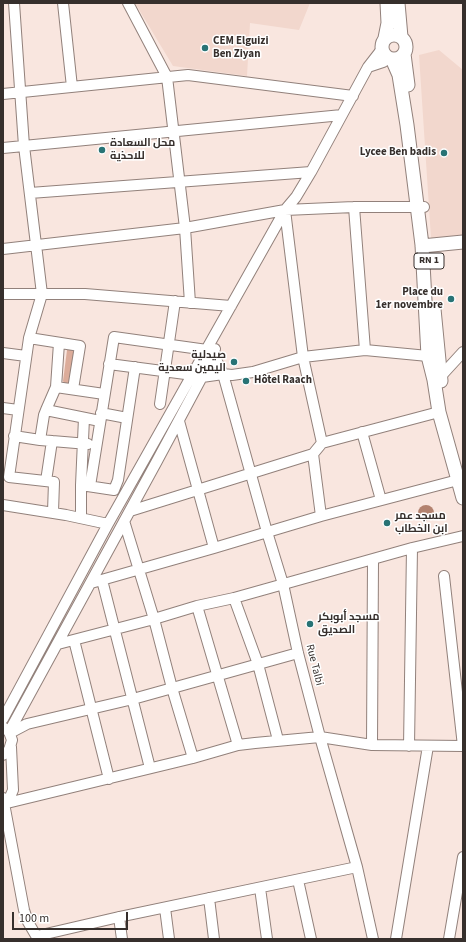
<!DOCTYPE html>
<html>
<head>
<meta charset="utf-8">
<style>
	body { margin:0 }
	#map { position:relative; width:466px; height:942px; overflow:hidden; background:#f9e6df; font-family:"Source Sans 3",sans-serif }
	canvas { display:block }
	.frame { position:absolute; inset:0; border:4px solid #362f2c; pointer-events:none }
	.scale { position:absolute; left:12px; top:912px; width:116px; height:18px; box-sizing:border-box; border:2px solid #362f2c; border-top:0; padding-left:5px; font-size:12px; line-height:14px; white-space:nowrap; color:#362f2c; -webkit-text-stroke:3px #fff; paint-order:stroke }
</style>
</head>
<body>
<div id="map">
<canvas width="466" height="942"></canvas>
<div class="frame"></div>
<div class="scale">100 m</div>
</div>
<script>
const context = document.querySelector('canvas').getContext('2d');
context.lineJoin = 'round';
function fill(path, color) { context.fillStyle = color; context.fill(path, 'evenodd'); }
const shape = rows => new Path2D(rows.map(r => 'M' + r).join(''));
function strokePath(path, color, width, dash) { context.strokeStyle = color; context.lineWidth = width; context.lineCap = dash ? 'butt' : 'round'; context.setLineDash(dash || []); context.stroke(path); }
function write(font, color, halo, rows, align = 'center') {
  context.font = font + ' "Source Sans 3",Cairo,sans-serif'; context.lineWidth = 3; context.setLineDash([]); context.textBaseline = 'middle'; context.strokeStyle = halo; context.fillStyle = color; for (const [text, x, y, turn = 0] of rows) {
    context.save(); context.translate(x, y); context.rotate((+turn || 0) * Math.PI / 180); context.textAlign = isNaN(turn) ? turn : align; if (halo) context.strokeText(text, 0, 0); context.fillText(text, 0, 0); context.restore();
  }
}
fill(shape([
	[135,3,310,3,299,30,250,23,247,76,173,66],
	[439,50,463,70,463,235,431,238,419,55]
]), '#f2d7cd');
fill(shape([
	[68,348,75,350,70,384,64,383,63,381,67,350]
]), '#dcac9a');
fill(shape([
	'418 513a8 8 0 1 1 16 0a8 8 0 1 1-16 0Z'
]), '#b3826f');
const minor = shape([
	[14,3,24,146,42,294,29,338,9,477,54,482,53,512],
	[63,3,72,87],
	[128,3,167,77,185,228,190,303],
	[368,67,383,62,389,58],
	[3,94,188,75,353,96],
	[3,148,342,115],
	[30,193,311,172],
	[354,207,365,350],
	[285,210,303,357,322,443],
	[3,249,185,228,285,210,354,207,424,207],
	[3,294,85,294,231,306],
	[29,338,80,346,73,389],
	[3,353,26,356],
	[109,364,193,375,202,377,223,374,232,375,253,372,303,357,365,350,428,356],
	[441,376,463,352],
	[56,387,104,394],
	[160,404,175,301],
	[3,408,18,410],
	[46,410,56,387,59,343],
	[101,413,127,418],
	[179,421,214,548],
	[362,432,381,500],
	[14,436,40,440,88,444],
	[40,440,44,415,46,410,100,421],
	[46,481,52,441],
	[81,485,114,490,118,480,135,367],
	[90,486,114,337,207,350,213,353,223,374,267,532,283,584,298,653,320,737,357,867,373,939],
	[3,505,66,515,108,524],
	[130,511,313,454],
	[321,516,313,454,322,443,439,412],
	[81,518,81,485,84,418],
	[124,521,154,619,172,688,193,758],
	[444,576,463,746],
	[102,580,150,768],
	[91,583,214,548,321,516,458,480],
	[234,598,258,664,278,740],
	[197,606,238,745],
	[74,640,109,779],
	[58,644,154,619,197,606,234,598,412,548,463,536],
	[3,719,108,524,285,210,296,197,311,172,368,67,382,49],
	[3,727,9,732,12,740,9,750,3,755],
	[9,732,157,461,202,377,215,349],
	[10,733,27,724,133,699,298,653],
	[372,745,373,560],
	[409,746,412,548],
	[3,798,24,910,28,922,38,939],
	[5,803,10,797,13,790,11,747],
	[3,804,193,758,238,745,255,743,320,737,372,745,463,746],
	[298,880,311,939],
	[260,888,267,939],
	[209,898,214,939],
	[165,908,169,939],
	[119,917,122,939],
	[37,936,119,917,357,867],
	[396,939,428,746],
	[449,939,463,857]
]);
const major = shape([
	[398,3,401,37],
	'382 47a12 12 0 1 1 24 0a12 12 0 1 1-24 0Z',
	[385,38,388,23,387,3],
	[404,54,408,85],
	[392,59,399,75,407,125,422,245,428,356,434,380,439,412,463,498],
	[422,246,463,242],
	[434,309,441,381]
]);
strokePath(minor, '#92817b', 12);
strokePath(major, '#92817b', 15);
strokePath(minor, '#fff', 10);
strokePath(major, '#fff', 13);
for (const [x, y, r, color] of [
	[205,48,4,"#287375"],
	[102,150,4,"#287375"],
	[444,153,4,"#287375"],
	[451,299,4,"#287375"],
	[234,362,4,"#287375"],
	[246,381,4,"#287375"],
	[387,523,4,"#287375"],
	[310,624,4,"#287375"]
]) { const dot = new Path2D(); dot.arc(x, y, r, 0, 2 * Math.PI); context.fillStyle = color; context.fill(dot); strokePath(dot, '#fff', 1.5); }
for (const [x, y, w] of [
	[429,261,30]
]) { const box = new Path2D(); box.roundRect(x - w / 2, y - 8, w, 16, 3); context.fillStyle = '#fff'; context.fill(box); strokePath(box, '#362f2c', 1); }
write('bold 10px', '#362f2c', null, [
	["RN 1",429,261]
]);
write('bold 11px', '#362f2c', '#fff', [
	["CEM Elguizi",213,42],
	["Ben Ziyan",213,55],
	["محل السعادة",110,144],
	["للاحذية",110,157],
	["Lycee Ben badis",436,153,"right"],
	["Place du",443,293,"right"],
	["1er novembre",443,306,"right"],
	["صيدلية",226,356,"right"],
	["اليمين سعدية",226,369,"right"],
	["Hôtel Raach",254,381],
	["مسجد عمر",395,517],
	["ابن الخطاب",395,530],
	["مسجد أبوبكر",318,618],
	["الصديق",318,631]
], 'left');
write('11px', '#362f2c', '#fff', [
	["Rue Talbi",314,665,76]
]);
</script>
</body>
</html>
